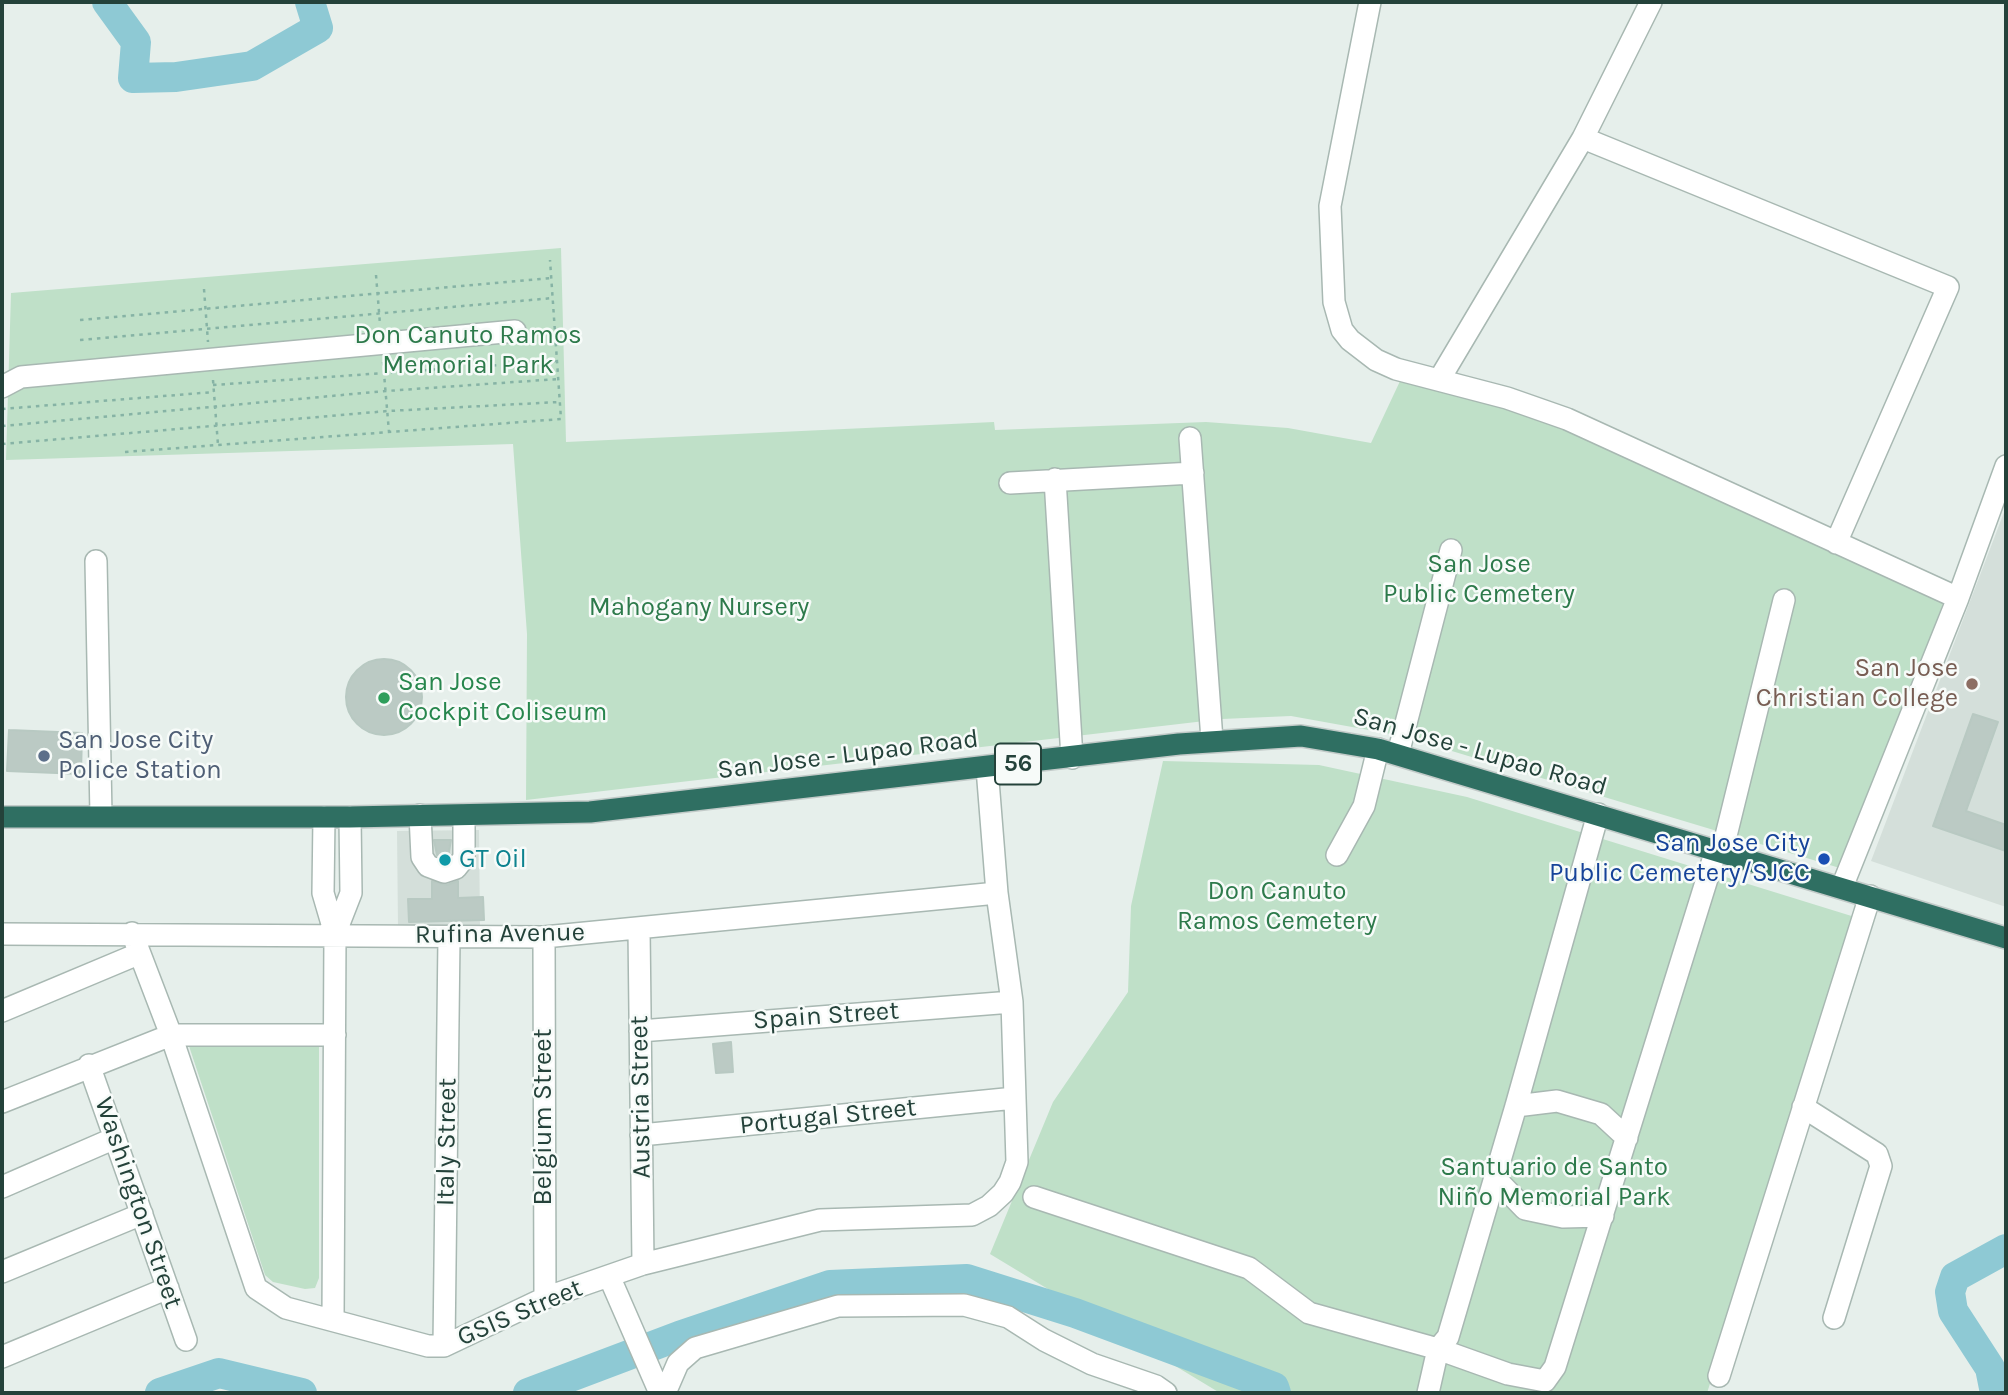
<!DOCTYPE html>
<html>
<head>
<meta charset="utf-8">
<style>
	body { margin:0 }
	#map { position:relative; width:2008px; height:1395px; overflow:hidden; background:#e6efeb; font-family:Karla,sans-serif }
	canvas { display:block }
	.frame { position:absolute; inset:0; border:4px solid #24423a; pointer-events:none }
</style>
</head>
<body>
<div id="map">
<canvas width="2008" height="1395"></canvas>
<div class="frame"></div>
</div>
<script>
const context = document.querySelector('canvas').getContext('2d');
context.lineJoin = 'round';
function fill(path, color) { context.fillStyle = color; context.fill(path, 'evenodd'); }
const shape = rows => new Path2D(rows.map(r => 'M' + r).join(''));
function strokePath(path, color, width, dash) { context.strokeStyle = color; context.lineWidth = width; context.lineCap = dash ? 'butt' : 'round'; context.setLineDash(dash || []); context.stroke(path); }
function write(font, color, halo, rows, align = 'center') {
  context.font = font + ' Karla,sans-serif'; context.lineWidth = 5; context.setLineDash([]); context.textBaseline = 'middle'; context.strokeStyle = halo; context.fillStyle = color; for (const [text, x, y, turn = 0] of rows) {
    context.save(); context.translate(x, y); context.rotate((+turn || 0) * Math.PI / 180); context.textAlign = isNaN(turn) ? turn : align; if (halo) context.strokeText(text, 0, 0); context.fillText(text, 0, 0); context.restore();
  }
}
fill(shape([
	[2006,507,2006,907,1871,861],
	[479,830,480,925,398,926,397,831]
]), '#d4dfda');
fill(shape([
	[561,248,566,442,994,422,995,430,1206,422,1288,428,1371,443,1401,379,1520,410,1944,601,1843,869,1402,736,1291,716,1222,719,526,800,527,634,513,444,6,460,11,293],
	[1163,761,1319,765,1467,797,1858,918,1707,1393,1220,1393,990,1254,1053,1102,1128,992,1131,906],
	[319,1041,319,1278,315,1288,305,1289,273,1282,265,1275,188,1043]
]), '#bfe0c8');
strokePath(shape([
	[107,2,136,42,133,78,176,77,252,66,318,28,310,2],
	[160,1393,219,1373,302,1393],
	[528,1393,679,1336,830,1285,967,1279,1075,1313,1274,1387,1276,1393],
	[1995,1393,1990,1368,1953,1311,1950,1292,1955,1277,2006,1249]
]), '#8ec9d4', 30);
const building = shape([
	'346 697a38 38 0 1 1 76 0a38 38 0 1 1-76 0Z',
	[1973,714,1998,722,1966,811,2006,825,2006,851,1933,826,1973,714],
	[9,730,82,733,81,774,7,771,9,730],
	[434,840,451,840,448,857,437,855,434,840],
	[432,881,447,885,458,881,458,898,483,897,484,920,409,922,408,899,432,899,432,881],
	[731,1042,733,1072,716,1073,713,1044,731,1042]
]);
fill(building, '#bbcac4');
strokePath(building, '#b8c9c2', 2);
const minor = shape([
	[1370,2,1330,206,1334,302,1342,330,1350,340,1376,360,1396,369,1507,398,1567,419,1958,598],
	[1583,138,1651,2],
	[1439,380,1583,138,1948,287,1836,543],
	[2,387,21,377,515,331],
	[1190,438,1212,740],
	[1055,479,1072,758],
	[1010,483,1193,473],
	[96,561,101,816],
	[1398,754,1451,550],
	[420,815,422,857,428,866,444,872,456,868,464,858,464,815],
	[324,817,323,893,335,934,333,1319],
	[1722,852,1784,600],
	[1337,855,1364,806,1378,749],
	[1842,887,1958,598,2006,466],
	[639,929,643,1264],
	[132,933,171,1035,256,1288,286,1308,428,1346,444,1346,545,1298,643,1264,820,1220,972,1215,989,1206,1003,1193,1010,1182,1017,1162,1012,1002,997,893,987,768],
	[2,934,544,937,997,893],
	[335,934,351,893,350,817],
	[544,937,545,1298],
	[2,1011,138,954],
	[640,1031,1012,1002],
	[89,1065,186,1340],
	[2,1102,171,1035,335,1035],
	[1516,1106,1557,1101,1601,1114,1627,1138],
	[1803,1107,1877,1154,1881,1166,1834,1318],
	[641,1135,1015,1098],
	[1495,1178,1525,1209,1563,1217,1603,1216],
	[2,1187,115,1138],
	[1034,1197,1249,1268,1309,1313,1438,1349,1508,1374,1545,1381,1555,1367,1716,850],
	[2,1272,142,1214],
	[609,1276,660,1393],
	[444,1346,449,938],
	[2,1357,168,1288],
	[1719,1376,1870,896],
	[665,1393,678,1363,695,1348,838,1306,964,1305,1008,1317,1044,1340,1092,1364,1156,1386,1166,1393],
	[1428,1393,1438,1349,1448,1337,1516,1106,1598,814]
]);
const highway = shape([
	[2,817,350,817,590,812,1179,744,1301,736,1378,749,2006,938]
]);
strokePath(minor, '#a8b8b2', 24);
strokePath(highway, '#c2cac8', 24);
strokePath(shape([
	[376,275,380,324],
	[204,289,208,342],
	[80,320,551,278],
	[80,340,553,298],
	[383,362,389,432],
	[213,380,218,445],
	[213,385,557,361],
	[2,409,214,392],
	[2,426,386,391,558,379],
	[2,444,388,411,559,402],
	[125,452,561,419,550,260]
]), '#86b3a5', 2.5, [3.5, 5]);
strokePath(minor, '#fff', 21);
strokePath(highway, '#2f6f62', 21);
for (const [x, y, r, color] of [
	[1972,684,7,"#8d6e63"],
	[384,698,7,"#2e9e5b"],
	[44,756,7,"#5c6f8a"],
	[1824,859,7,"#1a4fb4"],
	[445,860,7,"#0f9aa8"]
]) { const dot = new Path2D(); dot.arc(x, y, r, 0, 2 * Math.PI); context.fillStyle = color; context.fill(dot); strokePath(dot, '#f7fbf9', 2.5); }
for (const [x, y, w] of [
	[1018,764,46]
]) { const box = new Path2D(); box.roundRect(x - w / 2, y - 20.5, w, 41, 5); context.fillStyle = '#f7fbf9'; context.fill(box); strokePath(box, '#24423a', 2); }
write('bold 24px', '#24423a', null, [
	["56",1018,764]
]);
write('26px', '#2d7a4b', '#f7fbf9', [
	["Don Canuto Ramos",468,336],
	["Memorial Park",468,366],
	["San Jose",1479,565],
	["Public Cemetery",1479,595],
	["Mahogany Nursery",699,608],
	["Don Canuto",1277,892],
	["Ramos Cemetery",1277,922],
	["Santuario de Santo",1554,1168],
	["Niño Memorial Park",1554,1198]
]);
write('26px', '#785e54', '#f7fbf9', [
	["San Jose",1958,669],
	["Christian College",1958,699]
], 'right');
write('26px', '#27864d', '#f7fbf9', [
	["San Jose",398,683],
	["Cockpit Coliseum",398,713]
], 'left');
write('26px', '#4e5e75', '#f7fbf9', [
	["San Jose City",58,741],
	["Police Station",58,771]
], 'left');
write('26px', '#24423a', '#f7fbf9', [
	["San Jose - Lupao Road",1480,752,16],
	["San Jose - Lupao Road",848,755,-7],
	["Rufina Avenue",500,934,-1],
	["Spain Street",826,1016,-4],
	["Austria Street",641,1097,-91],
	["Belgium Street",544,1117,-90],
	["Portugal Street",828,1117,-6],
	["Italy Street",447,1142,-89],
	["Washington Street",138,1203,71],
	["GSIS Street",520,1313,-23]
]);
write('26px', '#164399', '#f7fbf9', [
	["San Jose City",1810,844],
	["Public Cemetery/SJCC",1810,874]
], 'right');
write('26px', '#0d838f', '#f7fbf9', [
	["GT Oil",459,860]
], 'left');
</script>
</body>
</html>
